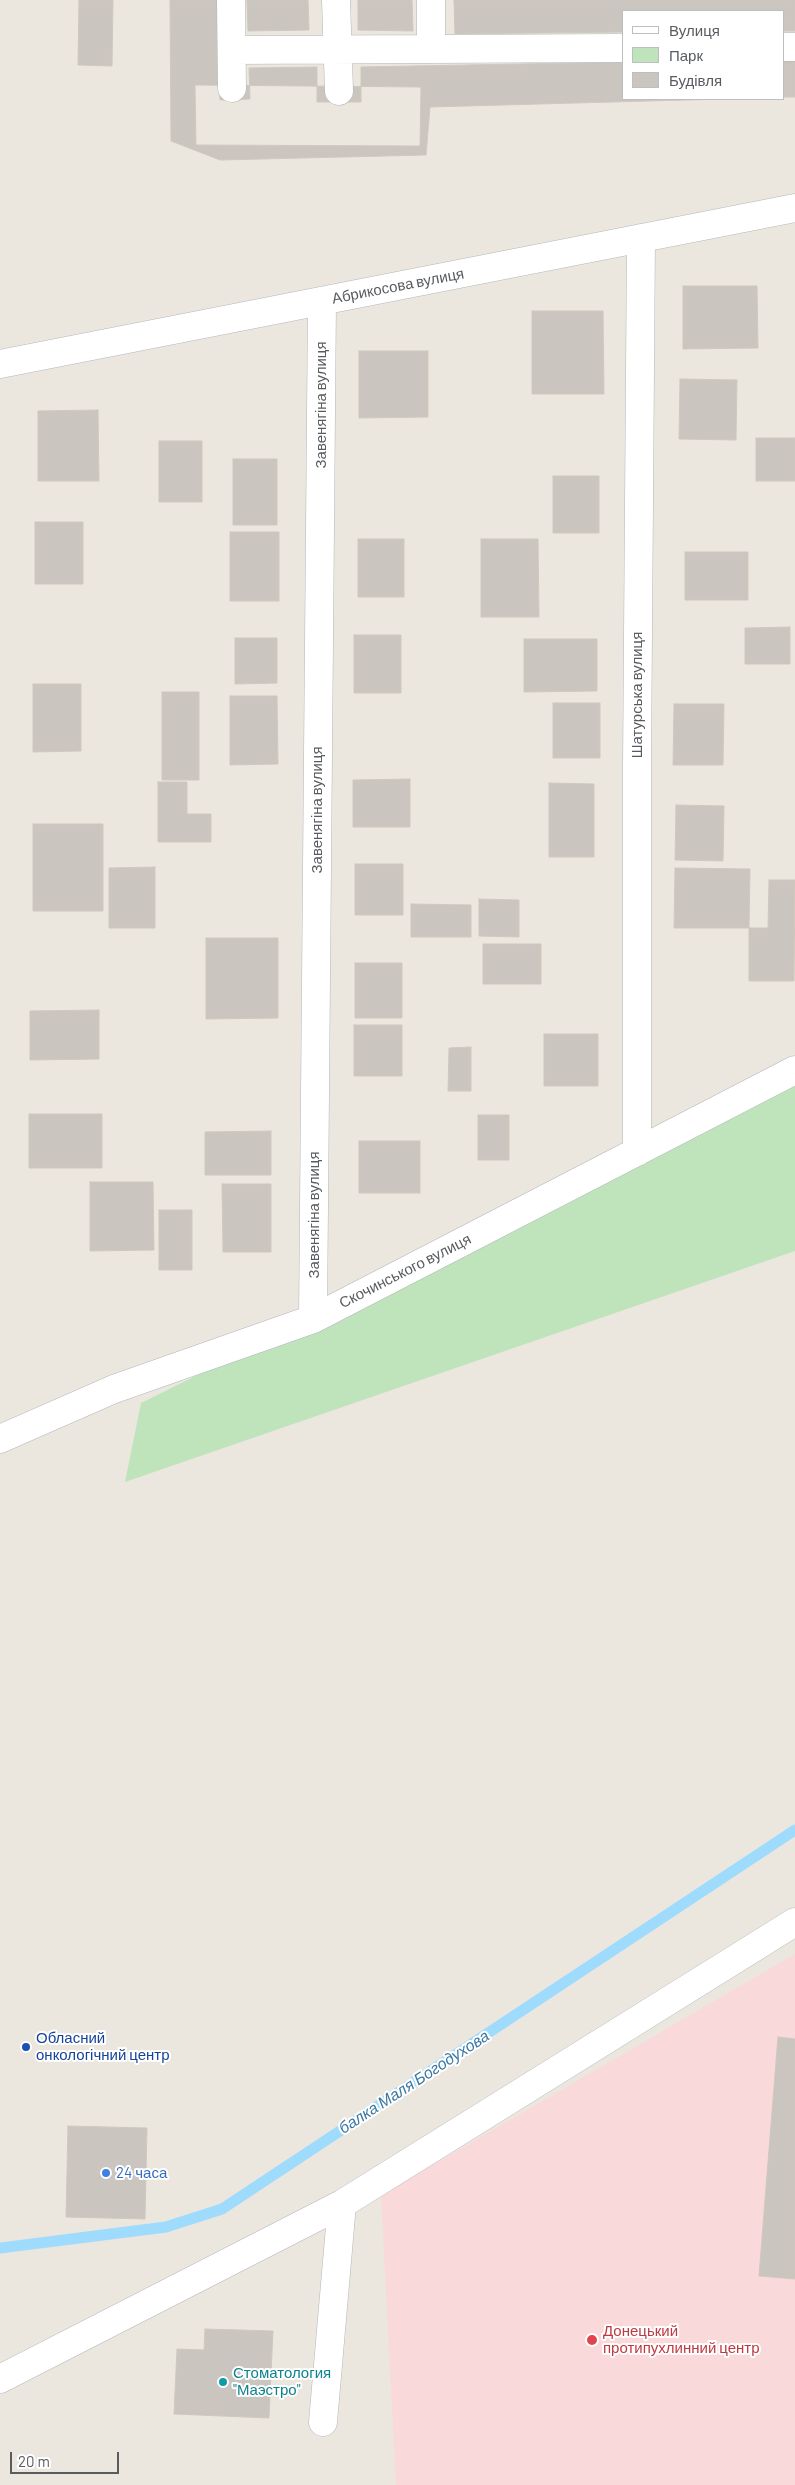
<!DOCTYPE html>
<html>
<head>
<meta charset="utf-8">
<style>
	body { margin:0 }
	#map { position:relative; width:795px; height:2485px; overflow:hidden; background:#ebe7df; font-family:Barlow,sans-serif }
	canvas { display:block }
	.legend { position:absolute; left:622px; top:10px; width:162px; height:90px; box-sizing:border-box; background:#fff; border:1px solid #bcbebf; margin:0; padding:6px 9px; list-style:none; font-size:15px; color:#585c60 }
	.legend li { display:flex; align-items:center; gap:10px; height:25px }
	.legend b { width:25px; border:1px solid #bcbebf }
	.scale { position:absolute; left:10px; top:2452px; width:109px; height:22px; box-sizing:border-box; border:2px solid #585c60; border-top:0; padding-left:6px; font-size:15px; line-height:18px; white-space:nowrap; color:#585c60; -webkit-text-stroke:4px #fff; paint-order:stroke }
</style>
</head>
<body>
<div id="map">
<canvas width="795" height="2485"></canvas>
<ul class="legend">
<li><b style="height:6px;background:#fff"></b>Вулиця</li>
<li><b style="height:14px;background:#bfe3bb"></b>Парк</li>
<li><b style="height:14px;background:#cbc5c0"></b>Будівля</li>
</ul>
<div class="scale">20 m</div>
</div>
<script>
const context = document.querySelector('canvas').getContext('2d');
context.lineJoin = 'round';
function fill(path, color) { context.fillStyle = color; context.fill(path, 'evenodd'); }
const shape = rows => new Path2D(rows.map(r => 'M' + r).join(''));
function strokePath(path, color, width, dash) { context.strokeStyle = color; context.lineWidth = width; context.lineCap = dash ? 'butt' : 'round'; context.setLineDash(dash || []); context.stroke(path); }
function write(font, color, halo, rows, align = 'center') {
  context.font = font + ' Barlow,sans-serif'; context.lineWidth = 4; context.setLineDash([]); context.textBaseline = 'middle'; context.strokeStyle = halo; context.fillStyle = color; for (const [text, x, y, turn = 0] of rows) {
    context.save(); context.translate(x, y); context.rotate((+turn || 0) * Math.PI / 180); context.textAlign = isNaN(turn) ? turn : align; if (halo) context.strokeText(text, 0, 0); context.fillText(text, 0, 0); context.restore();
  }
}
fill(shape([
	[795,1954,795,2485,396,2485,381,2195]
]), '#f9d9d9');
fill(shape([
	[795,1081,795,1251,125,1482,141,1403]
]), '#bfe3bb');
strokePath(shape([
	[0,2248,166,2227,222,2209,795,1830]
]), '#9edbfc', 11);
const building = shape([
	[79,0,113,0,112,66,78,65,79,0],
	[170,0,218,0,220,100,250,99,249,68,317,67,317,102,361,102,361,67,624,62,624,99,722,99,430,107,426,155,220,160,171,141,170,0],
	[247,0,308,0,309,30,248,31,247,0],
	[358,0,412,0,413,31,358,30,358,0],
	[454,0,795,0,795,31,784,31,784,11,624,11,624,32,455,34,454,0],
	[795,59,795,97,784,97,784,60,795,59],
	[195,85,421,87,420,146,196,145,195,85],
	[683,286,757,286,758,348,683,349,683,286],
	[532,311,603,311,604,394,532,394,532,311],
	[359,351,428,351,428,417,359,418,359,351],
	[680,379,737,380,736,440,679,439,680,379],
	[98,410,99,481,38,481,38,411,98,410],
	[756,438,795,438,795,481,756,481,756,438],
	[159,441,202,441,202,502,159,502,159,441],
	[233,459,277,459,277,525,233,525,233,459],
	[553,476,599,476,599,533,553,533,553,476],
	[35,522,83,522,83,584,35,584,35,522],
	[230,532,279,532,279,601,230,601,230,532],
	[358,539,404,539,404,597,358,597,358,539],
	[481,539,538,539,539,617,481,617,481,539],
	[685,552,748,552,748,600,685,600,685,552],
	[790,627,790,664,745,664,745,628,790,627],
	[354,635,401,635,401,693,354,693,354,635],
	[235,638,277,638,277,683,235,684,235,638],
	[524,639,597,639,597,691,524,692,524,639],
	[33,684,81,684,81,751,33,752,33,684],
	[162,692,199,692,199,780,162,780,162,692],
	[230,696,277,696,278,764,230,765,230,696],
	[553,703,600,703,600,758,553,758,553,703],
	[674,704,724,704,723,765,673,765,674,704],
	[410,779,410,827,353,827,353,780,410,779],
	[158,782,187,782,187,814,211,814,211,842,158,842,158,782],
	[549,783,594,784,594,857,549,857,549,783],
	[676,805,724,806,723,861,675,860,676,805],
	[33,824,103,824,103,911,33,911,33,824],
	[355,864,403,864,403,915,355,915,355,864],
	[155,867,155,928,109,928,109,868,155,867],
	[675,868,750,869,749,928,674,928,675,868],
	[769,880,795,880,794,981,749,981,749,928,768,928,769,880],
	[479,899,519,900,519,937,479,936,479,899],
	[411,904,471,905,471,937,411,937,411,904],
	[206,938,278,938,278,1018,206,1019,206,938],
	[483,944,541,944,541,984,483,984,483,944],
	[355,963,402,963,402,1018,355,1018,355,963],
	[99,1010,99,1059,30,1060,30,1011,99,1010],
	[354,1025,402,1025,402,1076,354,1076,354,1025],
	[544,1034,598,1034,598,1086,544,1086,544,1034],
	[471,1047,471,1091,448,1091,449,1048,471,1047],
	[29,1114,102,1114,102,1168,29,1168,29,1114],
	[478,1115,509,1115,509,1160,478,1160,478,1115],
	[271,1131,271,1175,205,1175,205,1132,271,1131],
	[359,1141,420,1141,420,1193,359,1193,359,1141],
	[90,1182,153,1182,154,1250,90,1251,90,1182],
	[222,1184,271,1184,271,1252,223,1252,222,1184],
	[159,1210,192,1210,192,1270,159,1270,159,1210],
	[778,2037,795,2039,795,2279,759,2276,778,2037],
	[68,2126,147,2128,145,2219,66,2217,68,2126],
	[205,2329,273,2331,269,2418,174,2414,177,2349,204,2350,205,2329]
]);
fill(building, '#cbc5c0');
strokePath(building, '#cfc8be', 1);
const minor = shape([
	[231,0,232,88],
	[336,0,339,91],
	[431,0,431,49],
	[784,47,795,47],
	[232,50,624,48],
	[0,364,795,208],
	[637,1152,637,766,641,238],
	[313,1319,322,301],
	[0,1439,114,1389,313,1319,795,1070],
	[0,2379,342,2204,795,1922],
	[323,2422,342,2204]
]);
strokePath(minor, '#b2b6ba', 29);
strokePath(minor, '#fff', 28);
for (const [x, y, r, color] of [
	[26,2047,5,"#1a4fb4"],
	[106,2173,5,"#3f7fe0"],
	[592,2340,6,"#e0444e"],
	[223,2382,5,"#0f9aa8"]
]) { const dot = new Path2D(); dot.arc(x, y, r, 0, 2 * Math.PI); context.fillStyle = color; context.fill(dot); strokePath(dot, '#fff', 2); }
write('15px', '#585c60', '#fff', [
	["Абрикосова вулиця",398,286,-11],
	["Завенягіна вулиця",321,405,-90],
	["Шатурська вулиця",637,695,-90],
	["Завенягіна вулиця",317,810,-90],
	["Завенягіна вулиця",314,1215,-90],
	["Скочинського вулиця",405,1271,-27]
]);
write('15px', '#164399', '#fff', [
	["Обласний",36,2038],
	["онкологічний центр",36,2055]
], 'left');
write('15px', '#366cbe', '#fff', [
	["24 часа",116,2173]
], 'left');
write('15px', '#be3a42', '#fff', [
	["Донецький",603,2331],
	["протипухлинний центр",603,2348]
], 'left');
write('15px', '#0d838f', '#fff', [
	["Стоматология",233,2373],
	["\"Маэстро\"",233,2390]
], 'left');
write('italic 16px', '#3b77a4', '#fff', [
	["балка Маля Богодухова",414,2082,-33]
]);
</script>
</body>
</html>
